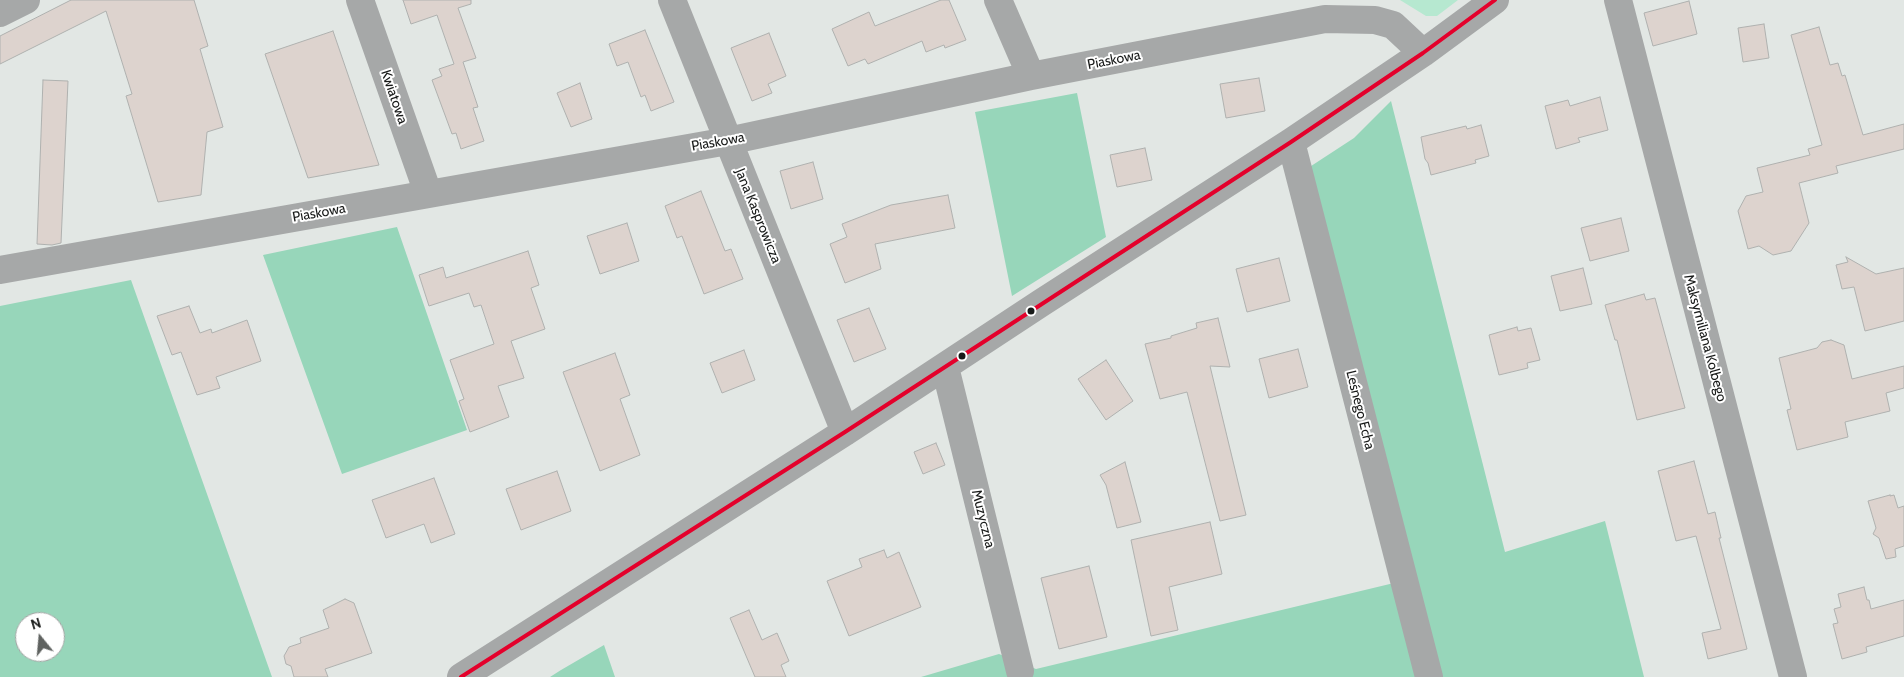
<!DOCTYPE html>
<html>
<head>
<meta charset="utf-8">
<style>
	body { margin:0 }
	#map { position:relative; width:1904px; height:677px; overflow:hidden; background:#e2e7e4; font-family:Cabin,sans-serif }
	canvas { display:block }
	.north { position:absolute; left:15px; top:612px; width:50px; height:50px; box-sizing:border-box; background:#fff; border:1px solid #a3a3a3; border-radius:50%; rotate:343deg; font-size:14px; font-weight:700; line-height:20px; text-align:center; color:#181a19 }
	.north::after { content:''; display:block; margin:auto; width:18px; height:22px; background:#5f6260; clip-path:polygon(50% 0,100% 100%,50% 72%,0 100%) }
</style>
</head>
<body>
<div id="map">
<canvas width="1904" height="677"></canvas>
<div class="north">N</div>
</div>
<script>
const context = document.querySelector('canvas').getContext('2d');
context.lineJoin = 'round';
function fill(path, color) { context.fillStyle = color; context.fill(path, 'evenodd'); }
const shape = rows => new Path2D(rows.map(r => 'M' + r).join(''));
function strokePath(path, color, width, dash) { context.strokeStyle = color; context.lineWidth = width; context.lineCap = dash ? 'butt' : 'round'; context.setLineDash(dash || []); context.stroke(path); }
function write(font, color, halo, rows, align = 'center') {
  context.font = font + ' Cabin,sans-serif'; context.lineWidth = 4; context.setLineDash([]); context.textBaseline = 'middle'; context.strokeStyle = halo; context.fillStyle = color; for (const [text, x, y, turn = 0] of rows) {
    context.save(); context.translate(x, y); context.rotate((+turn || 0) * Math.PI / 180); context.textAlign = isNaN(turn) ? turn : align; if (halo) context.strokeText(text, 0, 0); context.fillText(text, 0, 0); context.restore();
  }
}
fill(shape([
	[1400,0,1458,0,1437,16,1426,16]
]), '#b6e8d0');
fill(shape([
	[1077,93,1106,237,1012,296,975,112],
	[1391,101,1505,552,1605,521,1644,677,1436,677,1305,170,1354,138],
	[397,227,467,430,342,474,263,255],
	[131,280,272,677,0,677,0,306],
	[25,622,55,622,55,652,25,652],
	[1394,583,1418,677,921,677,999,654,1036,669],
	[604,645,615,677,550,677,561,670]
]), '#97d6ba');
const building = shape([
	[71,0,194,0,208,46,200,49,223,127,207,132,201,195,158,202,126,96,132,94,106,11,0,64,0,36,71,0],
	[403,0,471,0,471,4,458,8,476,58,463,62,478,107,473,108,484,141,461,149,456,133,452,134,432,80,442,76,439,69,454,64,437,15,411,24,403,0],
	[941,0,949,0,966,40,945,48,944,45,926,52,922,41,868,64,865,59,848,66,832,29,869,12,875,26,941,0],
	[1689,1,1697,34,1653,46,1644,13,1689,1],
	[1764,24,1769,58,1743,62,1738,28,1764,24],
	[1819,27,1830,65,1838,63,1842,76,1845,75,1863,135,1904,124,1904,149,1836,166,1838,173,1799,183,1809,223,1791,251,1773,255,1759,246,1748,249,1738,211,1746,196,1763,192,1757,168,1810,155,1808,149,1822,145,1791,35,1819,27],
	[645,30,674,102,651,111,645,95,641,97,628,62,617,66,609,44,645,30],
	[333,31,379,165,308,178,265,54,333,31],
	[769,33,786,76,768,84,772,93,752,101,731,48,769,33],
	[1259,78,1265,111,1226,118,1220,84,1259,78],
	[43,80,68,81,61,243,52,245,37,244,43,80],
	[580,83,592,119,571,127,557,93,580,83],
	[1600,97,1608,130,1578,138,1580,142,1556,149,1545,106,1568,100,1570,106,1600,97],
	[1481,125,1489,156,1475,160,1476,163,1431,175,1428,163,1425,159,1421,137,1466,126,1467,129,1481,125],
	[1145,148,1152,180,1117,187,1110,155,1145,148],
	[813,162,823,199,791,209,780,171,813,162],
	[701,191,725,251,731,249,743,279,704,294,682,236,677,238,665,206,701,191],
	[948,195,955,228,875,244,881,269,845,283,830,244,847,237,842,224,891,205,948,195],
	[1621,218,1629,251,1590,261,1581,228,1621,218],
	[627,223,639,261,600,274,587,236,627,223],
	[528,251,539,285,531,288,545,329,511,341,524,378,498,386,509,417,470,432,459,401,464,399,450,360,494,344,481,305,474,307,469,293,429,306,419,275,443,267,446,278,528,251],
	[1846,257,1876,274,1904,268,1904,321,1865,331,1854,287,1842,289,1836,265,1848,262,1846,257],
	[1279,258,1290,301,1247,312,1236,269,1279,258],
	[1583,268,1592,304,1560,311,1551,276,1583,268],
	[1644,294,1646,300,1655,298,1685,408,1637,420,1617,340,1615,340,1605,305,1644,294],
	[189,306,200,333,211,329,212,333,247,320,261,361,216,377,220,388,197,395,181,352,172,355,157,316,189,306],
	[869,308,886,349,854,362,837,320,869,308],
	[1218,318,1230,367,1210,366,1246,515,1220,521,1187,392,1160,399,1145,344,1171,338,1171,336,1197,328,1196,323,1218,318],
	[1517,327,1518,331,1531,328,1540,360,1527,363,1528,368,1499,375,1489,335,1517,327],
	[1831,340,1844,345,1852,379,1904,366,1904,388,1886,393,1890,411,1845,422,1848,437,1797,450,1787,410,1791,409,1779,358,1817,348,1822,342,1831,340],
	[1298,349,1308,387,1269,398,1259,359,1298,349],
	[744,350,755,380,722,393,710,363,744,350],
	[615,353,630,395,620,399,640,455,600,471,563,372,615,353],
	[1106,360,1133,401,1106,420,1078,379,1106,360],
	[936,443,945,465,923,474,914,452,936,443],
	[1694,461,1708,514,1715,512,1721,538,1719,538,1747,649,1708,659,1702,633,1721,629,1696,536,1676,541,1658,471,1694,461],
	[1125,462,1141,522,1117,528,1106,485,1100,475,1125,462],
	[557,471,571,511,521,530,506,489,557,471],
	[434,478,455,534,431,543,424,524,386,538,372,500,434,478],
	[1890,495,1890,496,1894,495,1898,508,1904,506,1904,546,1895,549,1896,557,1886,559,1879,538,1873,534,1876,528,1868,501,1890,495],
	[1210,522,1222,574,1169,587,1178,630,1151,636,1131,540,1210,522],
	[884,550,887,558,899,552,921,607,849,636,827,581,862,567,859,559,884,550],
	[1089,566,1107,637,1059,649,1041,578,1089,566],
	[1864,587,1867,600,1869,600,1871,609,1904,600,1904,636,1866,647,1867,652,1842,659,1833,624,1838,623,1834,609,1841,607,1838,594,1864,587],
	[345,599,354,603,372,653,325,669,328,677,294,677,291,666,286,664,284,656,289,647,301,643,300,638,329,628,323,610,345,599],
	[749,610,762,640,777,633,789,661,781,665,786,677,755,677,730,618,749,610]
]);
fill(building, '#ddd3ce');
strokePath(building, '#afb1af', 1);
strokePath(shape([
	[360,0,428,193],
	[672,0,845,432],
	[998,0,1031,76],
	[1618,0,1793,677],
	[0,13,26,0],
	[1291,142,1429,677],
	[0,270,728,141,1031,76,1325,19,1375,20,1393,25,1423,53],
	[945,367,1020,671],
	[461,677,845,432,1041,303,1291,142,1423,53,1495,0]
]), '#a6a8a8', 28);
strokePath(shape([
	[461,677,845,432,1291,142,1423,53,1495,0]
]), '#e4002b', 4);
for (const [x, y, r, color] of [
	[1031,311,4.5,"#181a19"],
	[962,356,4.5,"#181a19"]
]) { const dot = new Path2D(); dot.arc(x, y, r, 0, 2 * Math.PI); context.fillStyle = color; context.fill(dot); strokePath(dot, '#fff', 2); }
write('14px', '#181a19', '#fff', [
	["Piaskowa",1114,60,-11],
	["Kwiatowa",394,97,71],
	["Piaskowa",718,142,-10],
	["Piaskowa",319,213,-10],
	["Jana Kasprowicza",758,216,68],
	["Maksymiliana Kolbego",1705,338,75],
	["Leśnego Echa",1360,410,76],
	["Muzyczna",983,519,76]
]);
</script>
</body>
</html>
